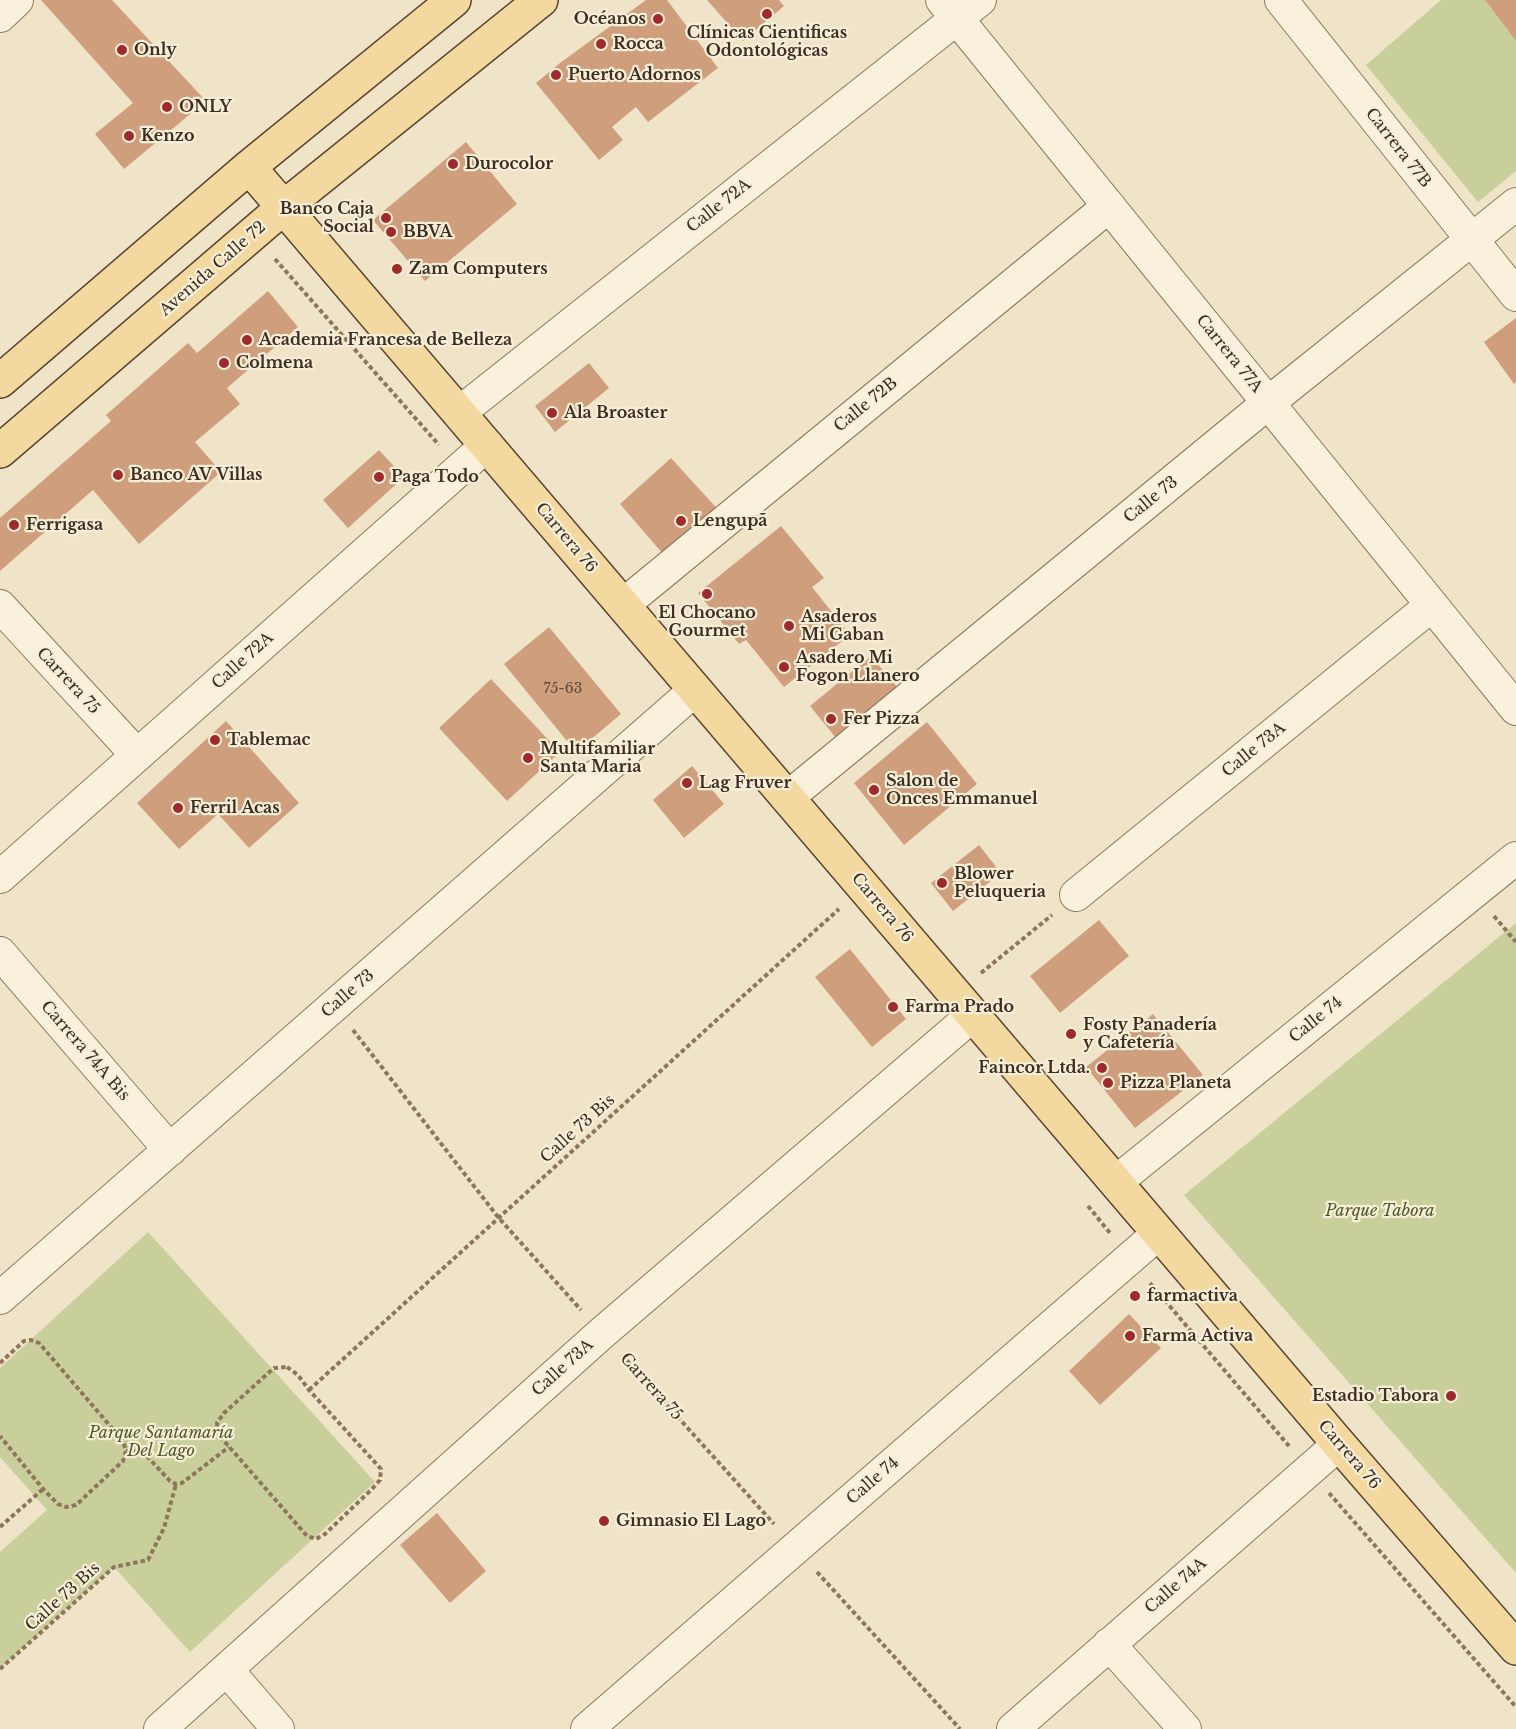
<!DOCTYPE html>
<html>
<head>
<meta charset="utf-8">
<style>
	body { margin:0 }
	canvas { display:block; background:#f0e4c8 }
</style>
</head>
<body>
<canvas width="1516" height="1729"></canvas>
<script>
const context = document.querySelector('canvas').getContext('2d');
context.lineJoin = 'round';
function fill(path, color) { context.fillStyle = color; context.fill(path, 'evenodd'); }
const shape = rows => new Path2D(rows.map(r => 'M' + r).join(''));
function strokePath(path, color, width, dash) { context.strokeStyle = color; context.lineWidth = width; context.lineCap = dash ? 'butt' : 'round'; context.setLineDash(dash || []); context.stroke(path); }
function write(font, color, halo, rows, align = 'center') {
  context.font = font + ' "Libre Baskerville",serif'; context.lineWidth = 4.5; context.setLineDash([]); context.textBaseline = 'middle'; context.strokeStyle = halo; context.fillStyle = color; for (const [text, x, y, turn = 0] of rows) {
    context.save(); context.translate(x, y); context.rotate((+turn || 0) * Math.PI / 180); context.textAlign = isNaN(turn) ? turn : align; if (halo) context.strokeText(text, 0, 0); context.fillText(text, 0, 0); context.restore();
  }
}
fill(shape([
	[1441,0,1485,0,1516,41,1516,171,1478,202,1366,65],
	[1516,923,1516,1573,1184,1195],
	[148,1232,375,1482,190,1652,114,1567,0,1668,0,1552,47,1510,0,1457,0,1368]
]), '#c9cf9b');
fill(shape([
	[41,0,112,0,206,101,124,169,95,134,133,103],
	[646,0,667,0,718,68,648,122,636,107,612,127,623,140,599,160,536,83,560,63],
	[707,0,779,0,784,6,743,41],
	[1485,0,1516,0,1516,41],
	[466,142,517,204,425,281,373,220],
	[268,291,298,327,227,388,240,404,195,442,221,472,139,544,93,490,0,571,0,518,111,421,106,415,188,343,197,353],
	[1516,318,1516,382,1514,384,1484,342],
	[589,363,609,388,555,432,535,406],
	[379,450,404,477,348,528,323,500],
	[671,458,722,514,669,561,620,504],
	[781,526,824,578,812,587,850,635,784,687,746,640,739,644,698,593],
	[549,627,621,714,576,752,504,664],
	[871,656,897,687,836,738,810,706],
	[491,679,560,752,507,801,439,728],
	[226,721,299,803,249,848,218,814,179,849,137,803],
	[927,722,977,784,904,845,854,783],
	[692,766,724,804,684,838,653,800],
	[979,845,1001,873,953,911,931,883],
	[1099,920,1129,956,1060,1013,1030,976],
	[850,949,906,1019,872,1047,815,977],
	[1153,1014,1203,1075,1135,1128,1086,1067],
	[1129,1314,1161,1348,1100,1405,1069,1371],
	[437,1513,486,1571,450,1603,400,1545]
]), '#cf9f7d');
const minor = shape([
	[942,0,1516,709],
	[1281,0,1516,295],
	[0,16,17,0],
	[459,413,980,0],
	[623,605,1109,206],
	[0,606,137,755],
	[787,798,1268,403,1516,204],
	[0,877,487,445],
	[1076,895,1432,605],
	[0,953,170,1150],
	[1116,1182,1516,858],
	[0,1298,695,690],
	[1109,1644,1185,1729],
	[227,1670,278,1729],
	[160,1729,602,1333,973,1015],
	[587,1729,1159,1233],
	[1013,1729,1339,1444]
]);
const major = shape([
	[249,167,1339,1444,1516,1648],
	[0,381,249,167,454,0],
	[0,451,284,207,541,0]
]);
strokePath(minor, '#8d765c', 34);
strokePath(major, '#5b4430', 36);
strokePath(shape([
	[275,259,439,445],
	[1494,916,1516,942],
	[981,973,1052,915],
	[353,1030,498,1217,581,1310],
	[1088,1206,1110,1233],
	[1150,1283,1289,1446],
	[622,1355,774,1524],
	[0,1363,24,1341,31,1340,39,1343,123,1441,126,1451,123,1461,76,1505,66,1507,58,1504,43,1489,0,1436],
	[287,1367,298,1375,309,1390,381,1469,380,1480,372,1489,325,1534,316,1539,307,1536,218,1434,217,1423,224,1413,274,1368,287,1367],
	[309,1390,839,909],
	[126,1451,143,1452,170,1481,176,1484,182,1483,229,1447],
	[1329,1493,1516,1707],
	[0,1527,43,1489],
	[817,1572,960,1729],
	[0,1669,114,1567,148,1560,164,1528,176,1484]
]), '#8d765c', 4, [4.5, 3]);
strokePath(minor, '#faf1dc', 32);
strokePath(major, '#f3d9a0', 33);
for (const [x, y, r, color] of [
	[767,14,6,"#9e2a2b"],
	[658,19,6,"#9e2a2b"],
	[601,44,6,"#9e2a2b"],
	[122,50,6,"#9e2a2b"],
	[556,75,6,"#9e2a2b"],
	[167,107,6,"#9e2a2b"],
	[129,136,6,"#9e2a2b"],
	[453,164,6,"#9e2a2b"],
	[386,218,6,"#9e2a2b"],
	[391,232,6,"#9e2a2b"],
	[397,269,6,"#9e2a2b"],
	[247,340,6,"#9e2a2b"],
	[224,363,6,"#9e2a2b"],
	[552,413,6,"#9e2a2b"],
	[118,475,6,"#9e2a2b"],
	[379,477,6,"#9e2a2b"],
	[681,521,6,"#9e2a2b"],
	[14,525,6,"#9e2a2b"],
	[707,594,6,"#9e2a2b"],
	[789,626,6,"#9e2a2b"],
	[784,667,6,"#9e2a2b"],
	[831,719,6,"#9e2a2b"],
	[215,740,6,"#9e2a2b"],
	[528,758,6,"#9e2a2b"],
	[687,783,6,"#9e2a2b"],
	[874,790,6,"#9e2a2b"],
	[178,808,6,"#9e2a2b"],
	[942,883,6,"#9e2a2b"],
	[893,1007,6,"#9e2a2b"],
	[1071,1034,6,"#9e2a2b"],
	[1102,1068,6,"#9e2a2b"],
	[1108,1083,6,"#9e2a2b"],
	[1135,1296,6,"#9e2a2b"],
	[1130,1336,6,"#9e2a2b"],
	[1451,1396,6,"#9e2a2b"],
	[604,1521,6,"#9e2a2b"]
]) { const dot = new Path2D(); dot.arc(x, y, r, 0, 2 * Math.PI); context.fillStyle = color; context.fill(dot); strokePath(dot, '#f7eed8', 2); }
write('14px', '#624a37', null, [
	["75-63",563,689]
]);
write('bold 16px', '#3d2e20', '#f7eed8', [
	["Océanos",646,19,"right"],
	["Clínicas Cientificas",767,33,"center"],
	["Odontológicas",767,51,"center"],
	["Rocca",613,44],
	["Only",134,50],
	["Puerto Adornos",568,75],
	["ONLY",179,107],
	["Kenzo",141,136],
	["Durocolor",465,164],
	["Banco Caja",374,209,"right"],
	["Social",374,227,"right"],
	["BBVA",403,232],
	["Zam Computers",409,269],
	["Academia Francesa de Belleza",259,340],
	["Colmena",236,363],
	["Ala Broaster",564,413],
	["Banco AV Villas",130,475],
	["Paga Todo",391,477],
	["Lengupã",693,521],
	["Ferrigasa",26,525],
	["El Chocano",707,613,"center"],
	["Gourmet",707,631,"center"],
	["Asaderos",801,617],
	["Mi Gaban",801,635],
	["Asadero Mi",796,658],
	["Fogon Llanero",796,676],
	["Fer Pizza",843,719],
	["Tablemac",227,740],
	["Multifamiliar",540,749],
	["Santa Maria",540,767],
	["Salon de",886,781],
	["Onces Emmanuel",886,799],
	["Lag Fruver",699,783],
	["Ferril Acas",190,808],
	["Blower",954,874],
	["Peluqueria",954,892],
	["Farma Prado",905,1007],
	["Fosty Panadería",1083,1025],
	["y Cafetería",1083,1043],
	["Faincor Ltda.",1090,1068,"right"],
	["Pizza Planeta",1120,1083],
	["farmactiva",1147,1296],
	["Farma Activa",1142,1336],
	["Estadio Tabora",1439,1396,"right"],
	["Gimnasio El Lago",616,1521]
], 'left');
write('16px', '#3d2e20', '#f7eed8', [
	["Carrera 77B",1398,148,52],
	["Calle 72A",719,206,-38],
	["Avenida Calle 72",213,269,-41],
	["Carrera 77A",1229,354,51],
	["Calle 72B",866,405,-39],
	["Calle 73",1151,500,-39],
	["Carrera 76",566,538,50],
	["Calle 72A",243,661,-42],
	["Carrera 75",68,681,47],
	["Calle 73A",1254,750,-39],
	["Carrera 76",882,908,50],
	["Calle 73",348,994,-41],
	["Calle 74",1316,1020,-39],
	["Carrera 74A Bis",85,1051,49],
	["Calle 73 Bis",578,1129,-42],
	["Calle 73A",563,1368,-42],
	["Carrera 75",651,1387,48],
	["Carrera 76",1349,1455,49],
	["Calle 74",873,1481,-41],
	["Calle 74A",1176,1586,-41],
	["Calle 73 Bis",63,1597,-42]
]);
write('italic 16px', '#4d5a26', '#f7eed8', [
	["Parque Tabora",1380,1211],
	["Parque Santamaría",161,1433],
	["Del Lago",161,1451]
]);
</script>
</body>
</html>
